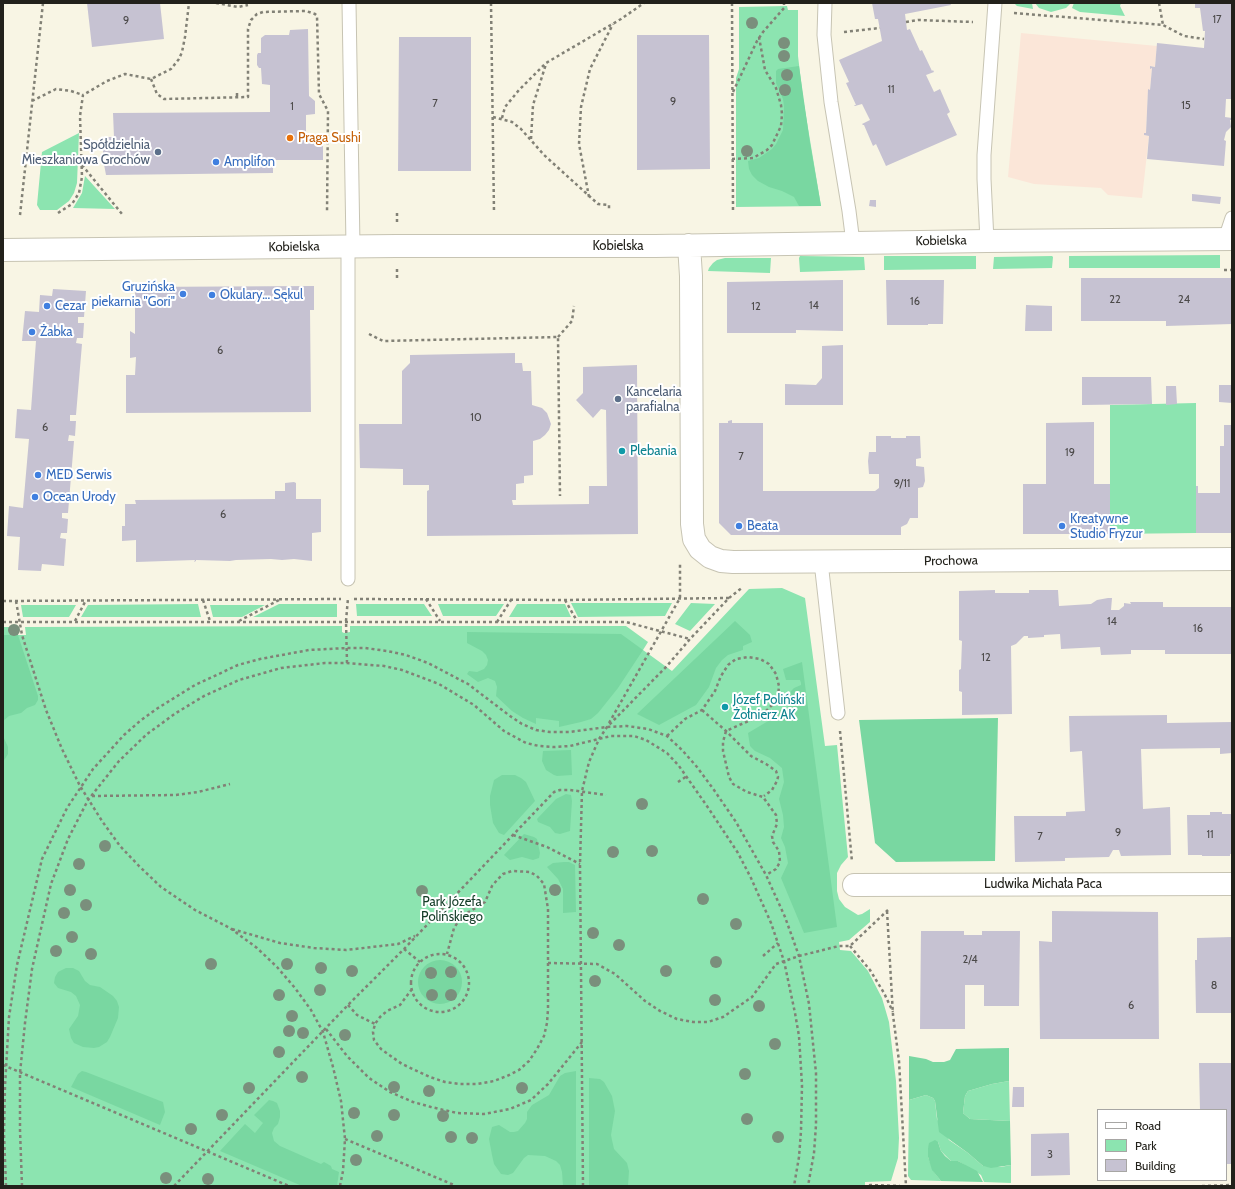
<!DOCTYPE html>
<html>
<head>
<meta charset="utf-8">
<style>
	body { margin:0 }
	#map { position:relative; width:1235px; height:1189px; overflow:hidden; background:#f8f5e4; font-family:Cabin,sans-serif }
	canvas { display:block }
	.frame { position:absolute; inset:0; border:4px solid #22211b; pointer-events:none }
	.legend { position:absolute; left:1097px; top:1109px; width:130px; height:72px; box-sizing:border-box; background:#fff; border:1px solid #a7a6a4; margin:0; padding:5px 7px; list-style:none; font-size:12px; color:#22211b }
	.legend li { display:flex; align-items:center; gap:8px; height:20px }
	.legend b { width:20px; border:1px solid #a7a6a4 }
</style>
</head>
<body>
<div id="map">
<canvas width="1235" height="1189"></canvas>
<div class="frame"></div>
<ul class="legend">
<li><b style="height:5px;background:#fff"></b>Road</li>
<li><b style="height:11px;background:#8ce4b0"></b>Park</li>
<li><b style="height:11px;background:#c6c2d2"></b>Building</li>
</ul>
</div>
<script>
const context = document.querySelector('canvas').getContext('2d');
context.lineJoin = 'round';
function fill(path, color) { context.fillStyle = color; context.fill(path, 'evenodd'); }
const shape = rows => new Path2D(rows.map(r => 'M' + r).join(''));
function strokePath(path, color, width, dash) { context.strokeStyle = color; context.lineWidth = width; context.lineCap = dash ? 'butt' : 'round'; context.setLineDash(dash || []); context.stroke(path); }
function write(font, color, halo, rows, align = 'center') {
  context.font = font + ' Cabin,sans-serif'; context.lineWidth = 4; context.setLineDash([]); context.textBaseline = 'middle'; context.strokeStyle = halo; context.fillStyle = color; for (const [text, x, y, turn = 0] of rows) {
    context.save(); context.translate(x, y); context.rotate((+turn || 0) * Math.PI / 180); context.textAlign = isNaN(turn) ? turn : align; if (halo) context.strokeText(text, 0, 0); context.fillText(text, 0, 0); context.restore();
  }
}
fill(shape([
	[1021,33,1157,46,1155,67,1151,66,1150,69,1152,68,1150,90,1148,90,1146,133,1144,135,1149,136,1142,198,1108,195,1101,188,1034,184,1008,177]
]), '#fbe6d8');
fill(shape([
	[1014,3,1032,3,1033,9,1017,6],
	[1035,3,1071,3,1066,8,1051,12,1039,8],
	[1074,3,1121,3,1120,6,1125,16,1080,12,1072,8],
	[787,6,788,10,798,10,798,56,803,98,821,206,736,207,736,78,739,69,739,7],
	[79,133,77,183,74,193,69,201,57,210,40,210,37,205,42,152],
	[85,176,115,209,73,208,82,193],
	[1220,255,1220,268,1069,268,1069,256],
	[800,256,864,257,865,270,800,272,799,258],
	[884,256,976,256,976,269,884,270],
	[1052,256,1053,257,1052,268,993,269,994,257],
	[725,258,771,258,770,273,708,271,709,268,713,263,717,260],
	[1196,403,1196,533,1110,534,1110,405],
	[782,588,805,598,825,746,837,745,848,857,841,865,837,873,837,891,839,899,845,907,858,915,862,914,870,909,870,922,849,940,839,942,840,950,851,951,868,971,882,998,889,1022,896,1081,899,1138,898,1158,891,1181,865,1182,865,1186,3,1186,3,627,16,627,18,635,26,635,25,627,342,626,342,632,344,633,350,632,350,626,626,626,648,642,643,650,672,671,749,589],
	[571,603,672,603,665,616,578,617],
	[691,603,715,604,690,631,675,624],
	[198,604,201,617,81,617,88,605],
	[279,604,337,604,337,617,253,617],
	[356,604,424,604,432,616,357,616],
	[438,604,504,604,496,616,443,616],
	[517,604,565,604,571,617,509,617],
	[21,605,76,605,69,617,23,617],
	[210,605,265,605,242,617,213,617],
	[1009,1081,1010,1121,970,1119,963,1113,965,1096,968,1091,992,1084],
	[926,1095,933,1098,935,1101,937,1119,949,1140,968,1153,983,1166,1001,1167,1011,1165,1011,1183,984,1182,981,1175,958,1161,951,1161,941,1151,938,1142,928,1148,928,1157,934,1172,941,1181,911,1180,908,1176,909,1100]
]), '#8ce4b0');
fill(shape([
	[799,66,810,143,821,206,799,206,794,197,782,191,769,187,758,181,752,175,749,169,748,161,759,158,772,149,776,144,783,130,784,107,783,99,776,83,776,71,778,69],
	[735,621,750,635,752,642,743,646,743,650,728,655,722,660,716,668,709,687,696,705,659,725,637,714],
	[467,632,621,634,643,650,618,688,598,713,591,719,581,722,559,727,559,721,536,718,536,724,523,718,512,711,496,696,497,687,495,681,488,678,478,682,467,674,469,671,477,672,484,669,487,665,488,660,486,655,482,651,467,643],
	[3,635,18,635,38,696,38,700,35,705,27,708,21,713,9,716,3,721],
	[802,662,837,927,804,933,781,878,788,863,785,847,781,838,784,827,783,815,779,799,784,782,782,768,770,758,755,751,750,746,748,733,775,717,782,708,787,708,791,691,794,688,801,685,801,683,800,680,786,680,783,669],
	[998,718,995,861,896,862,875,843,859,720],
	[3,736,8,747,8,754,3,762],
	[571,750,572,775,557,776,554,775,546,770,542,761,543,751],
	[502,775,515,775,521,778,526,782,535,801,504,835,499,833,493,823,490,805,490,796,494,780],
	[566,794,571,795,572,801,570,831,560,834,555,833,550,827,538,822,537,819,556,799],
	[524,834,534,837,537,839,540,853,539,858,533,860,522,857,510,860,504,855],
	[564,862,569,862,575,865,576,912,563,913,563,889,558,879,547,867,553,863],
	'418 982a22 22 0 1 1 44 0a22 22 0 1 1-44 0Z',
	[66,968,73,968,79,971,85,981,90,985,100,987,113,996,117,1001,119,1007,118,1018,110,1037,107,1042,99,1047,94,1048,83,1047,74,1043,71,1038,69,1029,78,1016,80,1005,76,996,71,992,58,988,54,983,55,977,58,972],
	[1009,1048,1009,1081,992,1084,968,1091,965,1096,963,1113,970,1119,1010,1121,1011,1165,991,1168,983,1166,968,1153,939,1132,935,1101,933,1098,926,1095,909,1100,909,1056,926,1059,933,1062,944,1062,950,1060,956,1049],
	[82,1071,86,1072,163,1102,165,1112,160,1125,71,1087,78,1074],
	[576,1071,576,1186,563,1186,562,1172,560,1165,556,1161,545,1156,528,1155,524,1158,513,1173,508,1175,501,1174,494,1164,492,1155,489,1139,492,1127,499,1125,510,1132,514,1132,518,1131,525,1123,527,1119,527,1112,532,1105,549,1095,560,1076,565,1073],
	[589,1078,600,1079,604,1082,612,1096,615,1111,611,1135,612,1140,614,1149,627,1163,629,1171,628,1186,589,1186],
	[269,1100,273,1101,277,1103,280,1111,280,1117,278,1124,274,1128,272,1133,274,1141,280,1146,321,1164,324,1162,331,1166,332,1169,339,1172,337,1186,302,1186,220,1151,245,1124,255,1133,263,1123,254,1115],
	[935,1140,938,1142,941,1151,945,1156,951,1161,958,1161,977,1171,983,1182,941,1181,932,1170,928,1157,928,1148,929,1143]
]), '#79d7a1');
fill(shape([
	[87,3,160,3,164,39,92,47],
	[872,3,950,3,951,5,905,14,907,30,910,29,920,51,922,50,932,71,933,70,934,72,926,75,934,92,940,89,950,112,947,114,957,135,886,166,876,144,873,146,864,125,863,125,862,124,870,120,862,104,855,106,854,105,856,105,846,83,849,82,839,60,882,41,878,19,875,19],
	[1195,3,1232,3,1231,50,1232,50,1232,99,1226,99,1225,117,1232,118,1232,120,1230,120,1231,127,1226,132,1224,140,1226,141,1224,166,1147,159,1149,136,1144,135,1144,133,1146,133,1148,89,1150,90,1152,68,1150,69,1150,66,1155,67,1157,43,1204,48,1205,31,1203,31,1200,8,1195,8],
	[308,29,309,96,315,101,315,114,306,115,306,137,323,137,323,160,273,160,273,173,106,175,103,159,103,147,105,137,114,137,113,113,270,112,270,85,262,84,261,68,259,68,257,65,257,55,258,53,261,53,261,38,265,35,289,35,290,30],
	[637,35,709,35,710,169,637,170],
	[399,37,471,37,471,171,398,171],
	[1192,194,1221,197,1220,204,1192,201],
	[870,200,876,200,876,207,869,206],
	[1081,278,1232,278,1232,324,1166,326,1166,321,1081,321],
	[843,280,843,331,796,330,796,333,727,333,727,282],
	[886,280,944,280,943,324,928,324,928,325,887,325],
	[314,286,314,310,310,310,311,412,126,413,126,375,135,375,136,357,130,358,130,331,135,334,135,287],
	[53,289,86,291,84,317,78,317,78,323,84,323,83,338,77,338,76,343,82,344,76,415,70,415,70,421,76,421,75,436,69,435,68,441,74,441,68,513,62,513,62,518,68,519,67,533,61,533,60,538,66,539,64,566,42,564,41,571,18,570,20,537,7,536,9,506,23,508,29,439,15,438,17,409,31,410,36,341,22,341,25,311,39,312,40,295,52,296],
	[1026,305,1052,306,1052,331,1025,331],
	[843,345,843,405,785,405,785,384,816,385,822,378,822,346],
	[515,353,515,363,522,363,523,371,531,371,532,405,542,408,547,413,551,424,549,430,545,435,540,439,533,441,533,475,524,476,524,483,516,484,516,500,512,500,513,505,589,504,589,486,607,486,606,410,601,409,593,418,576,400,583,393,583,367,637,365,638,534,427,536,427,491,429,490,429,485,403,485,403,469,360,468,359,424,402,424,402,371,410,363,410,355],
	[1082,377,1151,377,1152,404,1082,405],
	[1219,385,1232,385,1232,403,1219,402],
	[1166,386,1176,386,1177,404,1166,405],
	[732,420,732,423,763,423,763,491,875,491,879,488,879,474,869,474,868,461,869,452,876,452,876,436,891,436,891,438,906,438,906,436,920,436,921,458,916,459,916,466,924,467,925,481,923,487,918,488,918,518,910,518,907,524,901,527,901,535,731,535,719,523,719,423,728,423,728,421],
	[1094,422,1094,484,1110,484,1110,534,1023,534,1023,484,1046,484,1046,423],
	[1224,425,1232,425,1232,533,1196,533,1196,486,1198,486,1198,493,1220,493,1220,446,1224,446],
	[294,482,296,483,296,499,321,499,321,532,312,533,312,561,294,559,282,560,271,559,236,560,230,561,196,560,196,561,194,562,195,560,136,562,136,540,122,541,122,526,125,526,125,504,136,504,135,500,275,499,275,491,285,491,285,483],
	[995,590,995,593,1029,593,1029,590,1058,590,1059,606,1091,604,1097,600,1108,598,1112,598,1111,610,1119,610,1124,606,1124,603,1131,604,1130,602,1163,602,1163,607,1232,607,1232,654,1165,654,1165,650,1131,650,1131,654,1101,655,1100,647,1061,649,1060,634,1044,635,1044,637,1028,638,1028,636,1024,636,1016,644,1011,646,1012,714,962,715,962,692,959,691,959,670,961,669,962,641,959,640,959,591],
	[1167,715,1167,723,1232,722,1232,753,1220,754,1220,748,1141,749,1143,809,1170,807,1171,855,1121,856,1119,850,1113,850,1109,857,1065,858,1065,861,1015,862,1014,816,1066,816,1066,812,1085,811,1082,751,1070,752,1069,716],
	[1210,812,1222,812,1222,814,1232,814,1232,854,1230,854,1230,856,1202,856,1202,855,1188,855,1187,815,1210,815],
	[1052,911,1158,912,1159,1039,1040,1039,1039,941,1052,942],
	[921,931,964,931,964,935,982,935,982,931,1020,931,1019,1006,984,1006,984,985,965,985,965,1029,920,1029],
	[1232,937,1232,1013,1196,1013,1195,960,1197,960,1197,938],
	[1199,1063,1232,1063,1232,1164,1226,1164,1226,1110,1200,1110],
	[1013,1087,1024,1087,1024,1107,1012,1107],
	[1069,1133,1070,1175,1031,1176,1031,1134]
]), '#c6c2d2');
const service = shape([
	[349,3,353,246],
	[825,3,824,35,831,102,849,211,853,243],
	[1225,239,1232,218],
	[987,241,984,179,984,155,995,3],
	[821,562,838,713],
	[348,579,348,246]
]);
const minor = shape([
	[689,245,691,276,692,524,694,539,700,549,710,557,721,561,733,562,1232,559],
	[3,250,396,246,655,246,987,241,1232,239],
	[854,885,1232,884]
]);
strokePath(service, '#c7c4b3', 15);
strokePath(minor, '#c7c4b3', 24);
strokePath(shape([
	[216,3,238,7,248,5],
	[491,3,494,212],
	[732,3,733,211],
	[1159,3,1163,25],
	[1014,13,1163,25,1184,36,1204,39],
	[906,22,918,20,973,22],
	[844,32,880,28],
	[151,79,157,94,164,99,248,97,248,29,251,20,257,14,263,12,306,11,315,14,317,16,319,94,328,111,327,213],
	[733,92,757,41,763,32,784,8,784,3],
	[237,93,237,97],
	[32,101,56,89,71,91,83,95],
	[493,117,512,122,521,129,544,155,598,204,609,205,609,211],
	[502,118,505,107,519,90,546,63,621,19,644,3],
	[531,139,533,105,546,64],
	[732,159,753,158,767,150,772,145,781,126,782,114,781,105,776,88,765,70,759,37],
	[82,165,122,214],
	[589,197,579,144,581,107,590,69,613,24],
	[58,213,72,204,79,193,82,177,80,116,83,95,107,81,125,74,151,79,171,69,179,59,182,52,185,37,189,3],
	[20,215,43,3],
	[397,222,397,212],
	[397,269,397,281],
	[1224,270,1232,270],
	[369,334,383,341,558,337,560,496],
	[558,337,572,321,574,306],
	[354,599,565,600,729,598],
	[426,599,440,621],
	[203,600,210,621],
	[565,600,577,621],
	[3,601,341,599],
	[16,601,22,635,46,710,62,749,80,786,102,821,120,846,139,866,161,887,195,910,230,928,257,948,277,967,295,988,311,1010,323,1032,333,1067,341,1101,345,1139,343,1171,340,1186],
	[75,621,86,600],
	[239,621,279,600],
	[3,622,626,622,690,639],
	[497,622,511,600],
	[347,663,346,621,348,598],
	[702,710,726,731,751,756,766,764,776,771,778,777,777,781,772,790,764,796],
	[609,723,680,598,680,563],
	[840,731,852,862],
	[667,736,685,719,702,710,715,691,721,676,728,665,736,659,748,657,760,659,769,664,776,674,779,686,778,696,772,705,762,715,726,731,723,742,723,751,729,777,733,784,747,792,763,797,776,815,777,824,772,836,773,842,779,851,780,862,776,869,766,875],
	[678,782,687,776],
	[92,796,176,795,198,792,230,784],
	[513,835,547,847,580,864],
	[887,911,893,1015,899,1061,906,1186],
	[232,929,280,943,314,948,346,950,398,944,415,936],
	[850,946,870,970,884,993,893,1012],
	[404,949,420,962],
	'411 983a29 29 0 1 1 58 0a29 29 0 1 1-58 0Z',
	[763,956,778,943],
	[548,963,597,964,615,974,645,1001,660,1011,677,1019,693,1022,708,1022,723,1017,752,997,776,964,799,956,839,946,850,946,888,910],
	[412,989,400,1005,387,1011,380,1017,375,1024,373,1032,374,1040,381,1049,402,1064,430,1077,445,1082,460,1084,477,1084,494,1081,507,1076,519,1070,529,1061,537,1049,544,1036,547,1023,548,1009,548,909,544,884,537,876,530,872,512,871,503,874,497,880,492,886,485,902,464,915,458,922,454,928,447,954],
	[348,1005,357,1015,375,1024],
	[326,1029,347,1056,369,1078,390,1092,413,1102,431,1107,457,1113,484,1114,510,1109,531,1100,548,1084,582,1042],
	[3,1065,289,1186],
	[345,1139,454,1185,454,1186],
	[6,1186,4,1134,5,1086,9,1017,17,965,42,859,67,808,93,769,124,735,140,721,158,708,195,685,238,665,260,659,309,650,347,648,365,648,387,651,406,655,428,663,468,684,510,716,522,724,536,730,550,732,569,732,607,727,627,726,648,729,667,736,682,750,697,767,714,790,736,822,766,875,785,917,799,956,809,1004,816,1073,816,1125,814,1153,808,1186],
	[22,1186,20,1130,20,1073,25,1023,32,969,51,884,68,839,88,800,119,761,147,734,176,713,204,696,239,680,281,668,325,663,347,663,384,666,402,670,439,684,474,705,504,731,526,743,539,746,554,747,570,746,611,736,634,736,646,740,667,753,679,766,709,809,738,853,751,878,771,923,784,961,795,1013,799,1036,802,1085,801,1131,799,1157,794,1186],
	[174,1186,348,1005,404,949,554,792,560,790,570,790,606,795],
	[583,1186,580,864,582,791,589,762,599,739,607,727,666,667,690,639,729,598,743,587],
	[870,1186,870,1185,900,1186],
	[1202,1186,1232,1185]
]), '#828176', 2.5, [3, 3]);
strokePath(service, '#fff', 13);
strokePath(minor, '#fff', 22);
context.fillStyle = '#7a8f7c';
for (const [x, y] of [
	[752,23],
	[784,43],
	[784,56],
	[787,75],
	[785,90],
	[747,151],
	[14,630],
	[642,804],
	[105,846],
	[652,851],
	[613,852],
	[79,864],
	[70,890],
	[555,890],
	[422,891],
	[703,899],
	[86,905],
	[64,913],
	[736,924],
	[593,933],
	[72,937],
	[619,945],
	[56,951],
	[91,954],
	[716,962],
	[211,964],
	[287,964],
	[321,968],
	[352,971],
	[666,971],
	[451,972],
	[431,973],
	[595,981],
	[320,990],
	[279,995],
	[432,995],
	[451,995],
	[715,1000],
	[759,1006],
	[292,1016],
	[289,1031],
	[303,1033],
	[345,1035],
	[775,1044],
	[279,1052],
	[745,1074],
	[302,1077],
	[394,1087],
	[249,1088],
	[522,1088],
	[429,1091],
	[354,1113],
	[222,1115],
	[394,1115],
	[443,1116],
	[747,1119],
	[191,1129],
	[377,1136],
	[451,1137],
	[778,1137],
	[472,1138],
	[356,1160],
	[166,1178],
	[208,1179]
]) { context.beginPath(); context.arc(x, y, 6, 0, 2 * Math.PI); context.fill(); }
for (const [x, y, r, color] of [
	[290,138,4,"#e8710a"],
	[158,152,4,"#5c6f8a"],
	[216,162,4,"#3f7fe0"],
	[183,294,4,"#3f7fe0"],
	[212,295,4,"#3f7fe0"],
	[47,306,4,"#3f7fe0"],
	[32,332,4,"#3f7fe0"],
	[618,399,4,"#5c6f8a"],
	[622,451,4,"#0f9aa8"],
	[38,475,4,"#3f7fe0"],
	[35,497,4,"#3f7fe0"],
	[739,526,4,"#3f7fe0"],
	[1062,526,4,"#3f7fe0"],
	[725,707,4,"#0f9aa8"]
]) { const dot = new Path2D(); dot.arc(x, y, r, 0, 2 * Math.PI); context.fillStyle = color; context.fill(dot); strokePath(dot, '#fff', 1.5); }
write('11px', '#4b4949', null, [
	["17",1217,20],
	["9",126,21],
	["11",891,90],
	["9",673,102],
	["7",435,104],
	["15",1186,106],
	["1",292,107],
	["22",1115,300],
	["24",1184,300],
	["16",915,302],
	["14",814,306],
	["12",756,307],
	["6",220,351],
	["10",476,418],
	["6",45,428],
	["19",1070,453],
	["7",741,457],
	["9/11",902,484],
	["6",223,515],
	["14",1112,622],
	["16",1198,629],
	["12",986,658],
	["9",1118,833],
	["11",1210,835],
	["7",1040,837],
	["2/4",970,960],
	["8",1214,986],
	["6",1131,1006],
	["3",1050,1155]
]);
write('13px', '#c56008', '#fff', [
	["Praga Sushi",298,138]
], 'left');
write('13px', '#4e5e75', '#fff', [
	["Spółdzielnia",150,145],
	["Mieszkaniowa Grochów",150,160],
	["Kancelaria",626,392,"left"],
	["parafialna",626,407,"left"]
], 'right');
write('13px', '#366cbe', '#fff', [
	["Amplifon",224,162],
	["Gruzińska",175,287,"right"],
	["piekarnia \"Gori\"",175,302,"right"],
	["Okulary... Sękul",220,295],
	["Cezar",55,306],
	["Żabka",40,332],
	["MED Serwis",46,475],
	["Ocean Urody",43,497],
	["Kreatywne",1070,519],
	["Studio Fryzur",1070,534],
	["Beata",747,526]
], 'left');
write('13px', '#22211b', '#fff', [
	["Kobielska",941,241,-1],
	["Kobielska",618,246],
	["Kobielska",294,247,-1],
	["Prochowa",951,561,-1],
	["Ludwika Michała Paca",1043,884]
]);
write('13px', '#0d838f', '#fff', [
	["Plebania",630,451],
	["Józef Poliński",733,700],
	["Żołnierz AK",733,715]
], 'left');
write('13px', '#123b26', '#fff', [
	["Park Józefa",452,902],
	["Polińskiego",452,917]
]);
</script>
</body>
</html>
